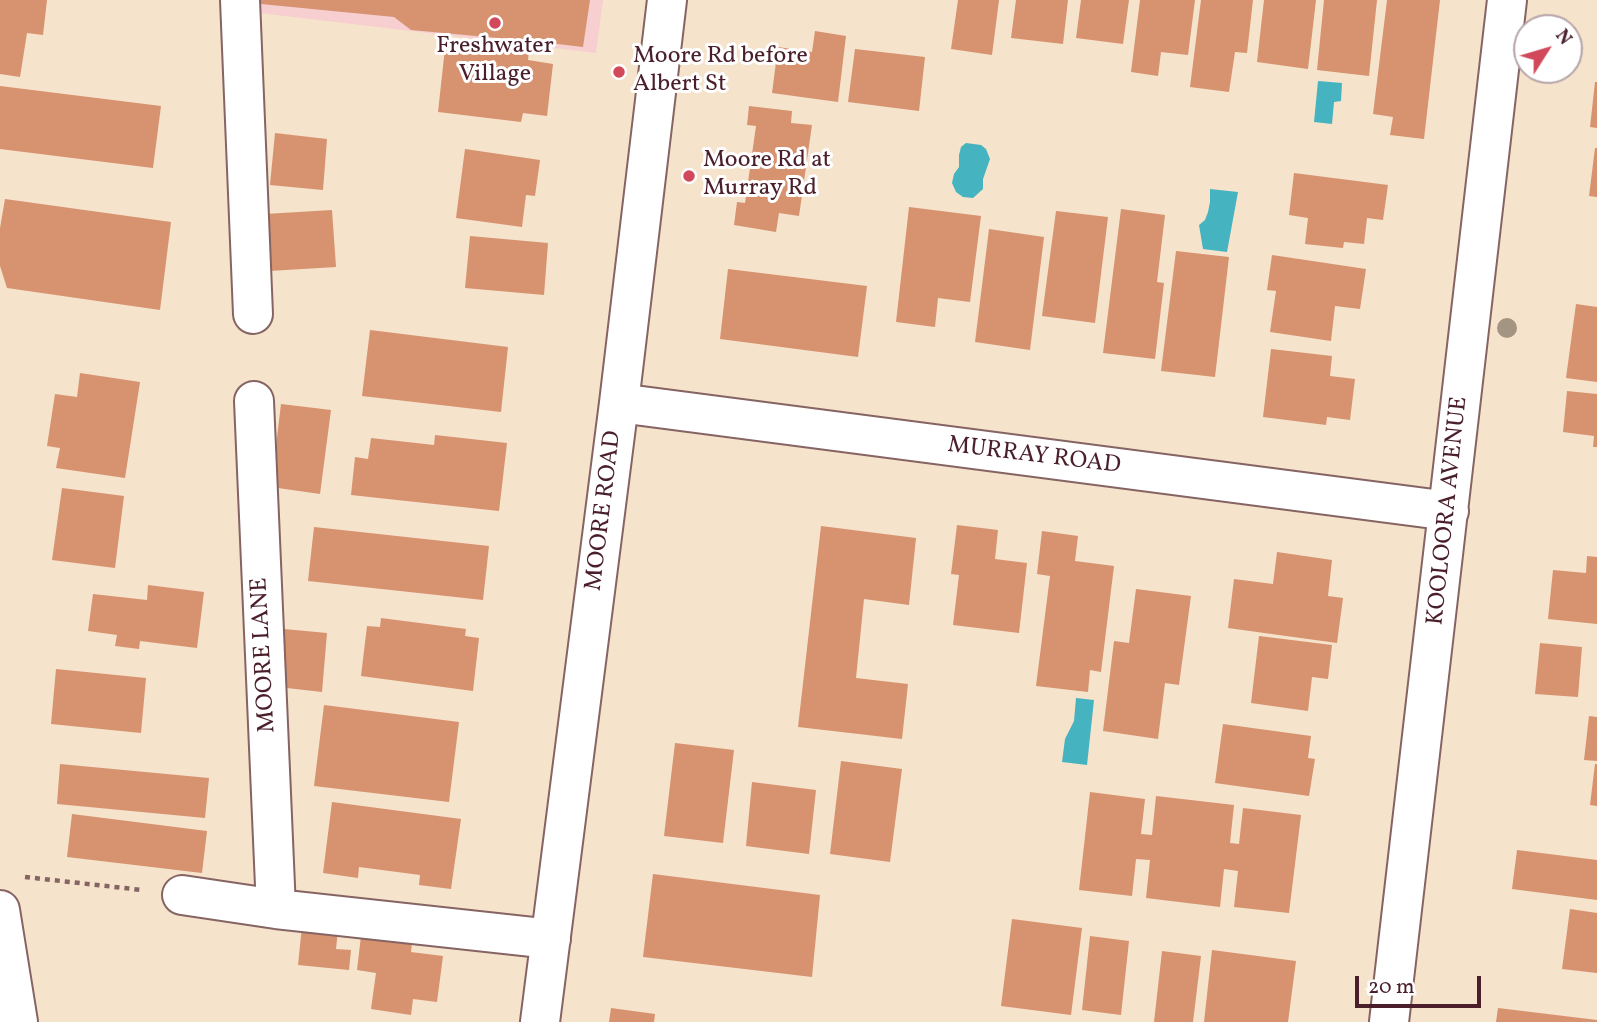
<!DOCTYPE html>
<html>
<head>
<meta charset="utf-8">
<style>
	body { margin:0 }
	#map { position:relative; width:1597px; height:1022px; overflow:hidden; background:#f5e3cb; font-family:Vollkorn,serif }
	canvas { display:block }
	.north { position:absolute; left:1513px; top:14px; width:70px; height:70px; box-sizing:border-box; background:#fff; border:2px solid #b7a5aa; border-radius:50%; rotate:53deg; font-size:19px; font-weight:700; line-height:28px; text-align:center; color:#4a1f2b }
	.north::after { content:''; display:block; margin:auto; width:24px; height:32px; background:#d1495b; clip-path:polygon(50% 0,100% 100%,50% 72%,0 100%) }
	.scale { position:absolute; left:1355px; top:976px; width:126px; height:32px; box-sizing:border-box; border:4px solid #4a1f2b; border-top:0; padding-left:9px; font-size:21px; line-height:24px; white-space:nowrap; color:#4a1f2b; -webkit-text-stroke:5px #fff; paint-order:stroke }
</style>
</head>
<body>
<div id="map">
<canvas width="1597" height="1022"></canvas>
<div class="north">N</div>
<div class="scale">20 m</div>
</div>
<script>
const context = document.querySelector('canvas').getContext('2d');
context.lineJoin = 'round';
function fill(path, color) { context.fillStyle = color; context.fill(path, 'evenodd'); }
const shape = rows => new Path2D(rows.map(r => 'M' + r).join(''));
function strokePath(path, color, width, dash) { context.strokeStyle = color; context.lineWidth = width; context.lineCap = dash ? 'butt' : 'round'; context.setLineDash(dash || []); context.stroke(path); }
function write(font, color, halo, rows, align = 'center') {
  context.font = font + ' Vollkorn,serif'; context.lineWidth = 6; context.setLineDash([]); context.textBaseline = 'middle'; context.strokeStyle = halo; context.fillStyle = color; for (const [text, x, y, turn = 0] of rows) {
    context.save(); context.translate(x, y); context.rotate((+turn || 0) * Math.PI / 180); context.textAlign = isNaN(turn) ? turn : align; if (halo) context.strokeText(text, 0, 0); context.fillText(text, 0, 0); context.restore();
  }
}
fill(shape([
	[251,0,603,0,596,53,251,12]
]), '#f7cfd0');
fill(shape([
	[1318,81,1342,83,1341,101,1334,102,1332,124,1314,122],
	[966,143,981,145,986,149,990,159,983,179,983,189,973,198,963,197,956,192,952,183,954,174,959,167,959,155,961,147],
	[1210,189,1238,192,1227,252,1203,249,1199,225,1205,220,1208,212,1210,202],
	[1076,698,1094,700,1087,765,1062,762,1065,739,1074,721]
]), '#45b3c0');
fill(shape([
	[0,0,47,0,43,35,27,33,20,77,0,74],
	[261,0,590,0,583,47,541,42,411,30,394,17,261,4],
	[958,0,999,0,992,55,951,49],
	[1016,0,1068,0,1063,44,1011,38],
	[1081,0,1129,0,1123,44,1076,38],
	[1140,0,1195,0,1188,55,1161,52,1158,76,1131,72],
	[1201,0,1253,0,1247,53,1235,52,1229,92,1190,87],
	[1264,0,1316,0,1308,69,1257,62],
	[1324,0,1377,0,1369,76,1317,70],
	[1387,0,1440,0,1424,139,1390,135,1393,117,1373,114],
	[815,31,846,36,838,102,772,93,778,47,812,52],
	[446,39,529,50,528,60,553,64,547,116,523,113,521,122,438,112],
	[855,49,925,57,919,111,848,102],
	[1595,82,1597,82,1597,128,1590,127],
	[0,86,161,106,153,168,0,149],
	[749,106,792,111,791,123,812,125,799,216,779,213,776,232,734,225,737,202,745,203,756,126,747,125],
	[275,133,327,139,323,190,270,185],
	[1595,148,1597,148,1597,197,1589,196],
	[465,149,540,160,535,196,526,195,522,227,456,218],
	[1294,173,1388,185,1383,220,1367,218,1364,244,1344,242,1343,248,1305,244,1308,218,1289,215],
	[5,199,171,222,160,310,7,288,0,266,0,228],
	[909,207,981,216,970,302,938,298,935,327,896,322],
	[1121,209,1165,215,1157,282,1164,283,1155,359,1103,353],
	[332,210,336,267,269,271,265,214],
	[1056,211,1108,217,1095,323,1042,316],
	[989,229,1044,237,1030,350,975,342],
	[470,236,548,243,544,295,465,288],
	[1176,251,1229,257,1215,377,1161,371],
	[1272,255,1366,269,1360,309,1335,306,1331,341,1270,332,1276,291,1267,290],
	[728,269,867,286,858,357,720,339],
	[1576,304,1597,307,1597,382,1566,378],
	[370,330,508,347,501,412,362,396],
	[1271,349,1332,356,1330,376,1355,379,1350,420,1327,417,1326,425,1263,417],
	[80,373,140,382,125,478,56,468,60,448,47,446,55,394,77,397],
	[1567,391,1597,394,1597,447,1593,447,1594,436,1563,432],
	[281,404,331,410,320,494,271,487],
	[435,435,507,443,499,511,351,495,355,457,368,459,371,438,434,445],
	[62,488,124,496,115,568,52,560],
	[957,525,998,530,995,559,1027,563,1019,633,953,625,959,575,951,574],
	[821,526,916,538,909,605,864,599,856,678,908,684,902,739,798,727],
	[314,527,489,546,483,600,308,581],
	[1042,531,1078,536,1075,561,1114,566,1101,672,1090,670,1088,692,1036,686,1050,576,1037,574],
	[1277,552,1332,560,1328,596,1343,598,1337,643,1228,628,1234,579,1273,584],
	[1587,556,1597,557,1597,624,1548,619,1553,570,1586,573],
	[148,585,204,592,197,648,140,641,139,649,115,646,117,635,88,631,93,594,147,600],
	[1136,589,1191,596,1179,685,1165,683,1158,739,1103,731,1114,641,1129,643],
	[381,618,466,629,465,636,479,638,473,691,361,676,367,626,380,627],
	[284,629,327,633,322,692,278,687],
	[1259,636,1332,645,1328,679,1312,677,1308,711,1251,703],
	[1540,643,1582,647,1578,697,1535,694],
	[56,669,146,678,141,733,51,724],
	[324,705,459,722,449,802,314,786],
	[1589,716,1597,717,1597,761,1584,760],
	[1223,724,1311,736,1308,758,1315,759,1309,796,1215,783],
	[675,743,734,750,723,843,664,836],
	[841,761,902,769,890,862,830,854],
	[60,764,209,778,205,818,57,804],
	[1595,764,1597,764,1597,806,1590,805],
	[752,782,816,790,809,854,746,846],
	[1090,792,1145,799,1141,834,1152,835,1156,796,1234,805,1230,843,1239,844,1243,808,1301,815,1289,913,1234,907,1238,871,1224,869,1220,907,1146,898,1150,860,1136,859,1132,896,1079,890],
	[332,802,461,819,451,889,419,885,420,875,359,867,358,878,323,873],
	[72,814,207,831,202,873,67,857],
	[1517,850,1597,860,1597,900,1512,889],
	[653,874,820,895,812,977,643,957],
	[1570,909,1597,913,1597,973,1562,969],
	[1012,919,1082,928,1071,1015,1001,1006],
	[302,926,338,930,336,949,351,950,349,970,298,965],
	[361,936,412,943,411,952,443,956,437,1002,413,999,411,1015,371,1009,376,973,357,970],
	[1090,936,1129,941,1121,1015,1082,1010],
	[1212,950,1296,961,1288,1022,1204,1022],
	[1162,951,1201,956,1193,1022,1154,1022],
	[611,1008,655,1014,654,1022,609,1022],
	[1498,1008,1597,1020,1597,1022,1496,1022]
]), '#d79270');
const minor = shape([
	[240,0,253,314],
	[254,401,276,909],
	[619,403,1449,511],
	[182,895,276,909,551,939],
	[0,910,18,1022],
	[540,1022,619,403,667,0],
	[1389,1022,1507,0]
]);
strokePath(minor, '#866463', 42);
strokePath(shape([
	[25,877,142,890]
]), '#866463', 4.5, [5, 5]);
strokePath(minor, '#fff', 38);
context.fillStyle = '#a49583';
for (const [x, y] of [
	[1507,328]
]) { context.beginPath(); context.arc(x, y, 10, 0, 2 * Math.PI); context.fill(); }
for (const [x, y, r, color] of [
	[495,23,7,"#d1495b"],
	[619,72,7,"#d1495b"],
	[689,176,7,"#d1495b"]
]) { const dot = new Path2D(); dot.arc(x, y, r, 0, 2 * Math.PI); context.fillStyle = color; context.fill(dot); strokePath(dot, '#fff', 2.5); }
write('24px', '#4a1f2b', '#fff', [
	["Freshwater",495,48,"center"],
	["Village",495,76,"center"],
	["Moore Rd before",633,58],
	["Albert St",633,86],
	["Moore Rd at",703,162],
	["Murray Rd",703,190]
], 'left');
write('24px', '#4a1f2b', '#fff', [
	["MURRAY ROAD",1034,457,7],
	["MOORE ROAD",605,511,-83],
	["KOOLOORA AVENUE",1449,511,-84],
	["MOORE LANE",265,655,-93]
]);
</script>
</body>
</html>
